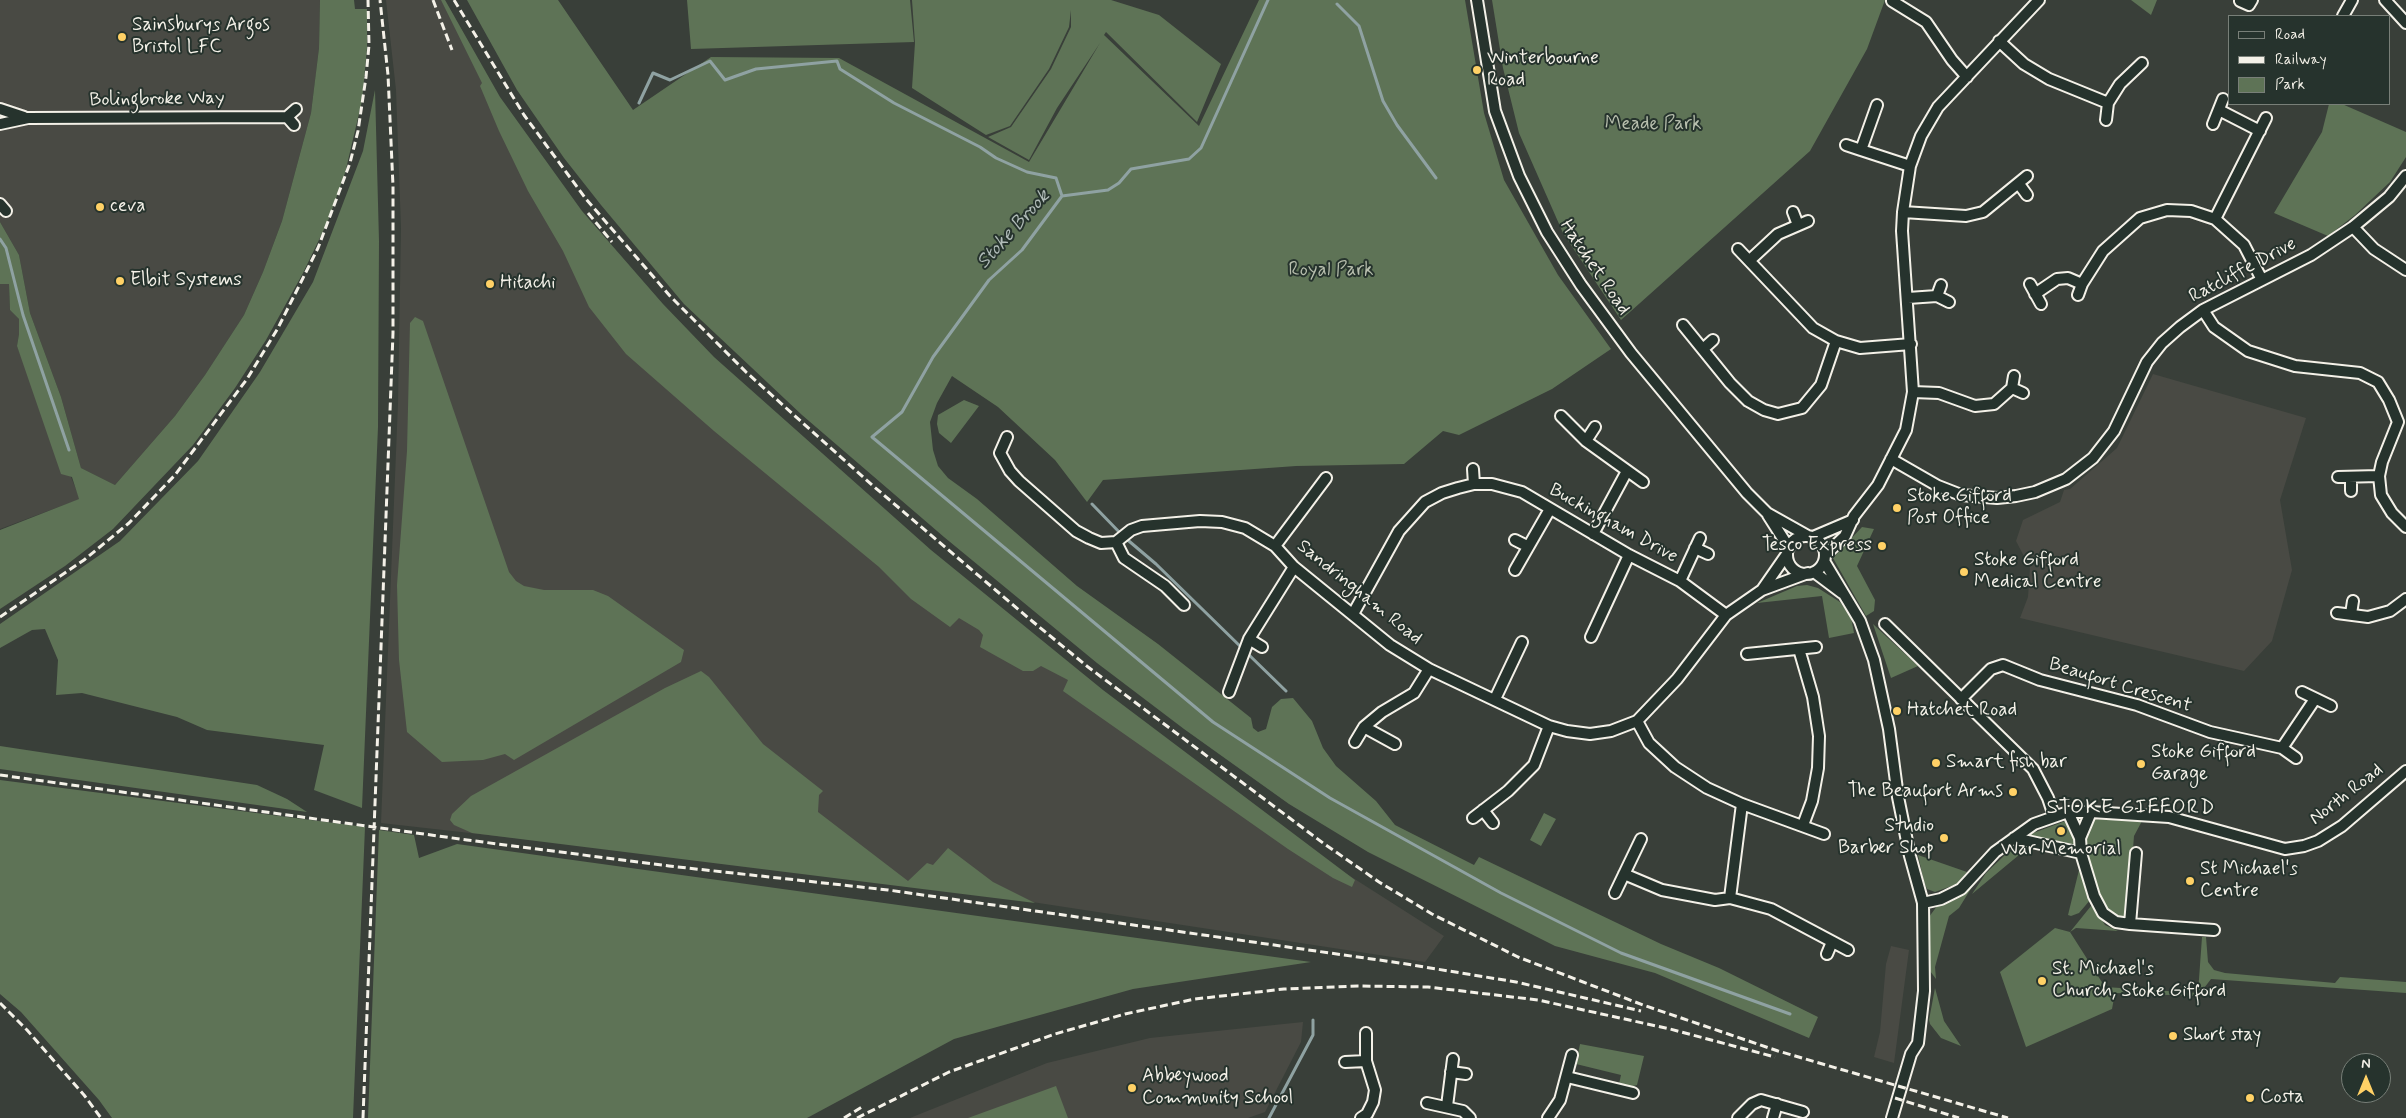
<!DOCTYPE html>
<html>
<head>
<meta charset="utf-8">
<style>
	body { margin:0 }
	#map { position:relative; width:2406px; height:1118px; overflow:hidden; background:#393f39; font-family:Mynerve,sans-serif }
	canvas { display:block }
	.legend { position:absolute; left:2228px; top:15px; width:162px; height:90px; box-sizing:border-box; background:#26332d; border:1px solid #787f78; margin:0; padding:6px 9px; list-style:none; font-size:15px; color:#f4f1e8 }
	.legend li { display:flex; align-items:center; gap:10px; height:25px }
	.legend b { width:25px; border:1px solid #787f78 }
	.north { position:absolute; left:2341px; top:1053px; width:50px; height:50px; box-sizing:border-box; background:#26332d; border:1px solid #787f78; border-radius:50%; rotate:0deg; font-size:14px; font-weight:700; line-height:20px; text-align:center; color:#f4f1e8 }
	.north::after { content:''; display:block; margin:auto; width:18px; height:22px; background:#ffd166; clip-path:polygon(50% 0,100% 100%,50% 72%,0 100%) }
</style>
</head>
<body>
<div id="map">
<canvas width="2406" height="1118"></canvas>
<ul class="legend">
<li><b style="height:6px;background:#26332d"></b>Road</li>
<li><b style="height:6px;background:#f4f1e8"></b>Railway</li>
<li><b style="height:14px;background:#5e7356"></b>Park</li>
</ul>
<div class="north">N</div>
</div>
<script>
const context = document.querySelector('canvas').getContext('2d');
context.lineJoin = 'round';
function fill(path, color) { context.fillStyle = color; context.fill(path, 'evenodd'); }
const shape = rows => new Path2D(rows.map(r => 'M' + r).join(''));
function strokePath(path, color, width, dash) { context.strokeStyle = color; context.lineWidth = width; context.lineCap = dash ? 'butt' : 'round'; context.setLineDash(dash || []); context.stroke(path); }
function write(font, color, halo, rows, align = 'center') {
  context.font = font + ' Mynerve,sans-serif'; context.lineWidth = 4; context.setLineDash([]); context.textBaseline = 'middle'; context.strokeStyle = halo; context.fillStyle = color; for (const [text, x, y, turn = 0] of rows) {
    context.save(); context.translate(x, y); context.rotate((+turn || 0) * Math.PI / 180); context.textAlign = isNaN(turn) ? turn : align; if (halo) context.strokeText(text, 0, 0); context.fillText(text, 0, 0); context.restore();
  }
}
fill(shape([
	[0,0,320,0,319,48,311,113,282,221,263,272,244,315,205,375,175,416,115,485,81,468,61,397,30,313,19,255,0,222],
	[386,0,445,0,508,113,570,201,663,311,751,397,1049,655,1317,855,1444,936,1425,962,888,880,381,823,398,403,401,228,396,90],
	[0,284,9,284,10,310,19,319,19,334,17,346,80,499,0,529],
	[2153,374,2306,418,2280,500,2292,570,2272,641,2244,671,2020,618,2028,597,2030,568,2016,541,2023,520,2060,502,2064,490,2070,489,2117,448],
	[1891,946,1909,950,1894,1063,1874,1057,1880,1032,1886,964],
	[1303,1022,1301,1042,1265,1112,1248,1118,910,1118,1047,1063,1150,1038]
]), '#494a44');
fill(shape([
	[320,0,354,0,355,9,367,9,367,48,362,101,345,173,328,221,303,273,266,340,235,388,193,445,113,529,65,566,0,609,0,530,79,499,72,477,61,474,17,346,19,334,19,319,10,310,9,284,0,284,0,222,19,255,30,313,61,397,81,468,115,485,175,416,205,375,244,315,263,272,282,221,311,113,319,48],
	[441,0,445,0,500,97,582,211,663,304,714,357,931,550,1103,690,1355,880,1352,887,1333,878,1288,849,1063,691,1068,680,1041,666,1033,671,1023,671,980,647,983,635,979,630,959,618,950,627,911,599,879,567,714,431,626,354,589,307,563,251,528,191,499,131,480,86,482,83],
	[467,0,558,0,633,110,711,57,839,58,1029,162,1100,43,1057,108,1029,160,988,137,1011,127,1051,69,1071,27,1071,10,1069,27,1049,69,1010,126,986,135,912,88,915,43,912,0,1111,0,1159,15,1221,64,1197,122,1106,32,1104,35,1199,126,1259,0,1465,0,1484,113,1504,180,1558,275,1611,349,1552,389,1459,435,1443,431,1404,464,1296,466,1103,480,1087,502,1055,460,998,407,952,376,937,403,930,422,933,450,938,466,948,478,977,499,1077,586,1158,644,1251,718,1253,728,1258,732,1266,729,1272,707,1281,699,1293,698,1312,721,1323,748,1336,766,1376,801,1395,825,1474,865,1479,857,1661,944,1719,968,1818,1017,1809,1038,1655,973,1555,946,1368,852,1289,804,1184,729,1097,663,944,537,802,415,684,304,601,205,564,158,517,90],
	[687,0,910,0,914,42,691,49],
	[1492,0,1885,0,1867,49,1810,151,1621,320,1563,233,1519,133,1503,68],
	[2131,0,2157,0,2151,15],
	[375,90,379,241,378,427,362,808,314,790,324,745,207,730,177,717,82,693,56,695,58,660,45,629,32,630,0,648,0,624,120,541,198,461,260,372,313,282,363,151],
	[2329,104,2342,104,2406,132,2406,157,2390,182,2355,215,2328,236,2274,213,2322,132],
	[415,317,423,321,509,572,516,581,524,586,544,590,593,590,608,596,684,650,681,662,514,760,505,754,483,760,442,762,407,732,399,660,397,585,407,451,410,323],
	[964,400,979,406,951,443,939,433,937,424,938,415],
	[1862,527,1874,529,1857,566,1875,600,1874,611,1866,616,1833,558],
	[1807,585,1818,588,1840,602,1851,617,1854,633,1829,638,1822,596,1757,603,1797,586],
	[1873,624,1918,666,1891,678],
	[701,671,709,677,763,744,823,791,819,795,818,812,908,881,927,863,933,865,948,848,993,882,1035,903,472,833,454,825,450,820,452,814,471,796,665,688],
	[0,746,257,785,287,799,307,812,0,769],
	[0,780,365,827,353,1118,112,1118,99,1100,21,1012,0,994],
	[1544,813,1556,819,1541,846,1530,840],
	[2094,819,2142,821,2134,836,2128,914,2125,918,2114,915,2101,902,2084,851,2028,835,2068,820],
	[379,830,414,835,419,858,457,844,1311,962,1133,989,954,1039,807,1118,368,1118],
	[2026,845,2035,847,2025,850,1972,894,1986,873,2005,855,2014,849],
	[1918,855,1967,872,1957,884,1935,892,1927,889,1924,882],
	[2079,870,2083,871,2091,899,2079,913,2071,916,2068,915],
	[1972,887,1959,908,1949,916,1935,967,1936,979,1930,971,1929,917,1937,906,1956,897],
	[2091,906,2094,907,2105,925,2118,931,2076,928,2070,932,2105,987,2198,993,2202,937,2206,937,2208,962,2214,970,2225,973,2335,983,2340,977,2406,982,2406,993,2211,979,2198,996,2115,993,2112,1009,2026,1047,2000,972,2055,928,2070,932],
	[1935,988,1944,1021,1961,1046,1941,1038,1930,1024,1929,1020],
	[1580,1044,1644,1056,1637,1085,1629,1087,1619,1084,1621,1075,1576,1064],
	[1056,1086,1068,1118,968,1118]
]), '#5e7356');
strokePath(shape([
	[1268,0,1201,148,1189,159,1131,169,1119,183,1108,190,1062,196,1022,250,989,280,933,357,902,412,872,437,1213,722,1330,798,1501,893,1621,953,1790,1014],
	[1337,4,1359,26,1383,101,1397,125,1436,178],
	[639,103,653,73,670,80,710,61,725,80,756,69,837,61,840,69,894,103,980,147,996,158,1027,172,1056,178,1062,196],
	[0,239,6,248,23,315,69,450],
	[1092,504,1123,536,1156,564,1243,649],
	[1247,653,1286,691],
	[1269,1118,1313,1035,1313,1020]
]), '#8fa2a2', 3);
const minor = shape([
	[1477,0,1495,111,1519,176,1547,232,1581,285,1631,353,1747,493,1767,513,1808,536],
	[2385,0,2406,23],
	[1892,1,1926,22,1952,60,1967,77],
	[2240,1,2249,5,2252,0],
	[2343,16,2352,0],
	[1999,41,2024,64,2049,79,2108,103],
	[1877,105,1861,150,1910,166],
	[0,109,24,117],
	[2219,110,2260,131],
	[2106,120,2108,103,2120,84,2142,63],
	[0,124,28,118,287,117],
	[2213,124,2223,99],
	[294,125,287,117,296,109],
	[1846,145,1861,150],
	[2019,184,2027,195],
	[0,204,6,211],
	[1793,212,1798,225],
	[1903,212,1966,216,1983,212,2027,176],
	[2215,219,2266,118],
	[2353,227,2374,249,2406,270],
	[1738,249,1813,328,1836,341,1860,348,1911,344],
	[1750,260,1778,234,1808,221],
	[2030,284,2041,304],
	[2035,294,2057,279,2068,278,2082,284],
	[2078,295,2082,284,2103,251,2140,218,2167,210,2191,211,2215,219,2244,245,2262,280],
	[1937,296,1941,285],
	[1908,298,1937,296,1949,302],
	[2203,310,2214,327,2248,351,2295,366,2360,373,2378,382,2389,400,2398,422,2382,462,2379,476,2381,495,2392,513,2406,527],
	[1683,325,1730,383,1748,401,1764,410,1778,414,1802,408,1821,385,1836,341],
	[1703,349,1713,340],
	[2012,388,2023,393],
	[1913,392,1939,393,1975,406,1994,404,2012,388,2014,376],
	[1561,416,1586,441,1643,482],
	[1007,437,1000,453,1010,471,1019,481,1076,531,1089,538,1101,543,1116,542,1131,530,1142,526,1200,521,1222,522,1245,528,1275,546,1294,567,1390,645,1429,669,1549,726,1567,731,1590,734,1611,731,1637,721,1677,679,1726,615,1762,590,1808,573],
	[1586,441,1595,427],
	[1891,459,1938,486,1961,495,1997,498,2016,496,2035,492,2066,479,2093,458,2114,431,2147,362,2162,343,2180,327,2203,310,2311,255,2353,227,2389,197,2406,176],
	[1473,469,1474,484],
	[2338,477,2379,476],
	[2351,477,2351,491],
	[1768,515,1789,548],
	[1593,534,1627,471],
	'1787 555a19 19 0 1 1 38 0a19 19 0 1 1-38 0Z',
	[1813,537,1853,520],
	[1515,540,1527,546],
	[1116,542,1124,558,1165,586,1184,605],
	[1275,546,1326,478],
	[1695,548,1708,554],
	[1825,555,1845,536,1854,516,1878,485,1906,430,1913,392,1902,231,1903,212,1910,166,1921,136,1938,107,2039,0],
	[1824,561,1860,621,1874,660,1889,729,1898,797,1910,856,1923,903,1924,991,1918,1043,1911,1054,1892,1118],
	[1515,570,1550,509],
	[1814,572,1842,593],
	[1680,581,1700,538],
	[1762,590,1787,554],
	[2337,613,2368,617,2390,611,2406,599],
	[1353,614,1399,531,1425,502,1442,493,1458,488,1474,484,1492,484,1522,492,1629,555,1680,581,1726,615],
	[2351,614,2353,601],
	[1885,624,2033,769,2048,798,2054,816],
	[1591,637,1629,555],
	[1249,639,1262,647],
	[1799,649,1813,697,1819,736,1818,768,1812,801,1803,825],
	[1747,654,1816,647],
	[1229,692,1249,639,1294,567],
	[2302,692,2331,706],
	[1495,699,1522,642],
	[1961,699,1991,669,2003,665,2040,680,2137,705,2210,732,2282,748,2296,758],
	[1637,721,1649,743,1675,767,1707,788,1742,804,1824,834],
	[1355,742,1364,727],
	[1395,744,1364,727,1382,712,1414,693,1429,669],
	[2282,748,2315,699],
	[1483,810,1493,823],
	[2068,812,2080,838,2081,853,2094,896,2103,913,2116,922,2130,924,2214,930],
	[1473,818,1508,791,1534,765,1549,726],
	[2014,838,2081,853],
	[2080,838,2091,812],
	[1624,874,1662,890,1715,900,1730,898,1771,909,1848,950],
	[1615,893,1641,839],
	[1730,898,1742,804],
	[1923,903,1941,899,1961,889,1995,852,2034,824,2068,812,2091,812,2169,817,2285,849,2304,846,2318,841,2342,826,2406,771],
	[2130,924,2136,853],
	[1827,954,1832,942],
	[1345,1062,1366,1061],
	[1451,1072,1466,1074],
	[1567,1077,1633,1093],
	[1427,1103,1463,1111,1470,1118],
	[1447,1106,1453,1059],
	[1361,1118,1367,1114,1373,1102,1375,1090,1366,1061,1366,1033],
	[1548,1118,1560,1100,1572,1055],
	[1738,1118,1752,1104,1761,1100,1803,1112],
	[1773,1118,1777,1104]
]);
strokePath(minor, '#f4f1e8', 14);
strokePath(minor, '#26332d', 10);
strokePath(shape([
	[433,0,452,50],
	[454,0,524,115,586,199,670,296,746,372,872,485,1032,621,1088,667,1323,843,1379,882,1432,914,1518,957,1643,1005,1778,1051,2008,1118],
	[588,213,612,242],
	[0,617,84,560,129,523,175,475,247,379,278,328,318,248,350,163,358,131,366,77,369,45,368,0],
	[0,775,467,840,669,866,888,890,1400,963,1516,982,1641,1011],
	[0,1003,27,1030,84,1095,101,1118],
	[1895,1098,1959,1118],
	[363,1118,393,333,393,186,388,75,380,0],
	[844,1118,862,1107],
	[857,1118,949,1072,1055,1034,1125,1014,1195,999,1284,989,1358,986,1428,987,1538,1000,1670,1029,1775,1057]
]), '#f4f1e8', 3, [8, 4]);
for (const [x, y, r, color] of [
	[122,37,5,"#ffd166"],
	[1477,70,5,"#ffd166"],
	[100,207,5,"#ffd166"],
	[120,281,5,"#ffd166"],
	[490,284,5,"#ffd166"],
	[1897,508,5,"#ffd166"],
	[1882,546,5,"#ffd166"],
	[1964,572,5,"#ffd166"],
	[1897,711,5,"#ffd166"],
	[1936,763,5,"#ffd166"],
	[2141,764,5,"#ffd166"],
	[2013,792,5,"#ffd166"],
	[2061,831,5,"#ffd166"],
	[1944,838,5,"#ffd166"],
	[2190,881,5,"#ffd166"],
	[2042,981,5,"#ffd166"],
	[2173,1036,5,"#ffd166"],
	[1132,1088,5,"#ffd166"],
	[2250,1098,5,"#ffd166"]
]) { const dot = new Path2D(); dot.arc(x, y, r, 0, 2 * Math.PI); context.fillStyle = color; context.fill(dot); strokePath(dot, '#26332d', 2); }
write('19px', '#f4f1e8', '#26332d', [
	["Sainsburys Argos",132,26],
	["Bristol LFC",132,48],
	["Winterbourne",1487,59],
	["Road",1487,81],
	["ceva",110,207],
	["Elbit Systems",130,281],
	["Hitachi",500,284],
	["Stoke Gifford",1907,497],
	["Post Office",1907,519],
	["Tesco Express",1872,546,"right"],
	["Stoke Gifford",1974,561],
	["Medical Centre",1974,583],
	["Hatchet Road",1907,711],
	["Stoke Gifford",2151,753],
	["Garage",2151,775],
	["Smart fish bar",1946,763],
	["The Beaufort Arms",2003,792,"right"],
	["Studio",1934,827,"right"],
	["Barber Shop",1934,849,"right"],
	["War Memorial",2061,850,"center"],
	["St Michael's",2200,870],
	["Centre",2200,892],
	["St. Michael's",2052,970],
	["Church, Stoke Gifford",2052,992],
	["Short stay",2183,1036],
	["Abbeywood",1142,1077],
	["Community School",1142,1099],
	["Costa",2260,1098]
], 'left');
write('19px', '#f4f1e8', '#26332d', [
	["Bolingbroke Way",157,100,-1],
	["Hatchet Road",1594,268,56],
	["Ratcliffe Drive",2243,271,-28],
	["Buckingham Drive",1613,524,29],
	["Sandringham Road",1359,593,39],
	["Beaufort Crescent",2120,686,17],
	["North Road",2347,795,-38]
]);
write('19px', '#b8bfae', '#26332d', [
	["Meade Park",1653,125],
	["Royal Park",1331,271]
]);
write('italic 20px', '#b1bcb9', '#26332d', [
	["Stoke Brook",1014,230,-48]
]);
context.letterSpacing = '1px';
write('21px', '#f4f1e8', '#26332d', [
	["STOKE GIFFORD",2131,809]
]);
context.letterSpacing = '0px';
</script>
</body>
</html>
